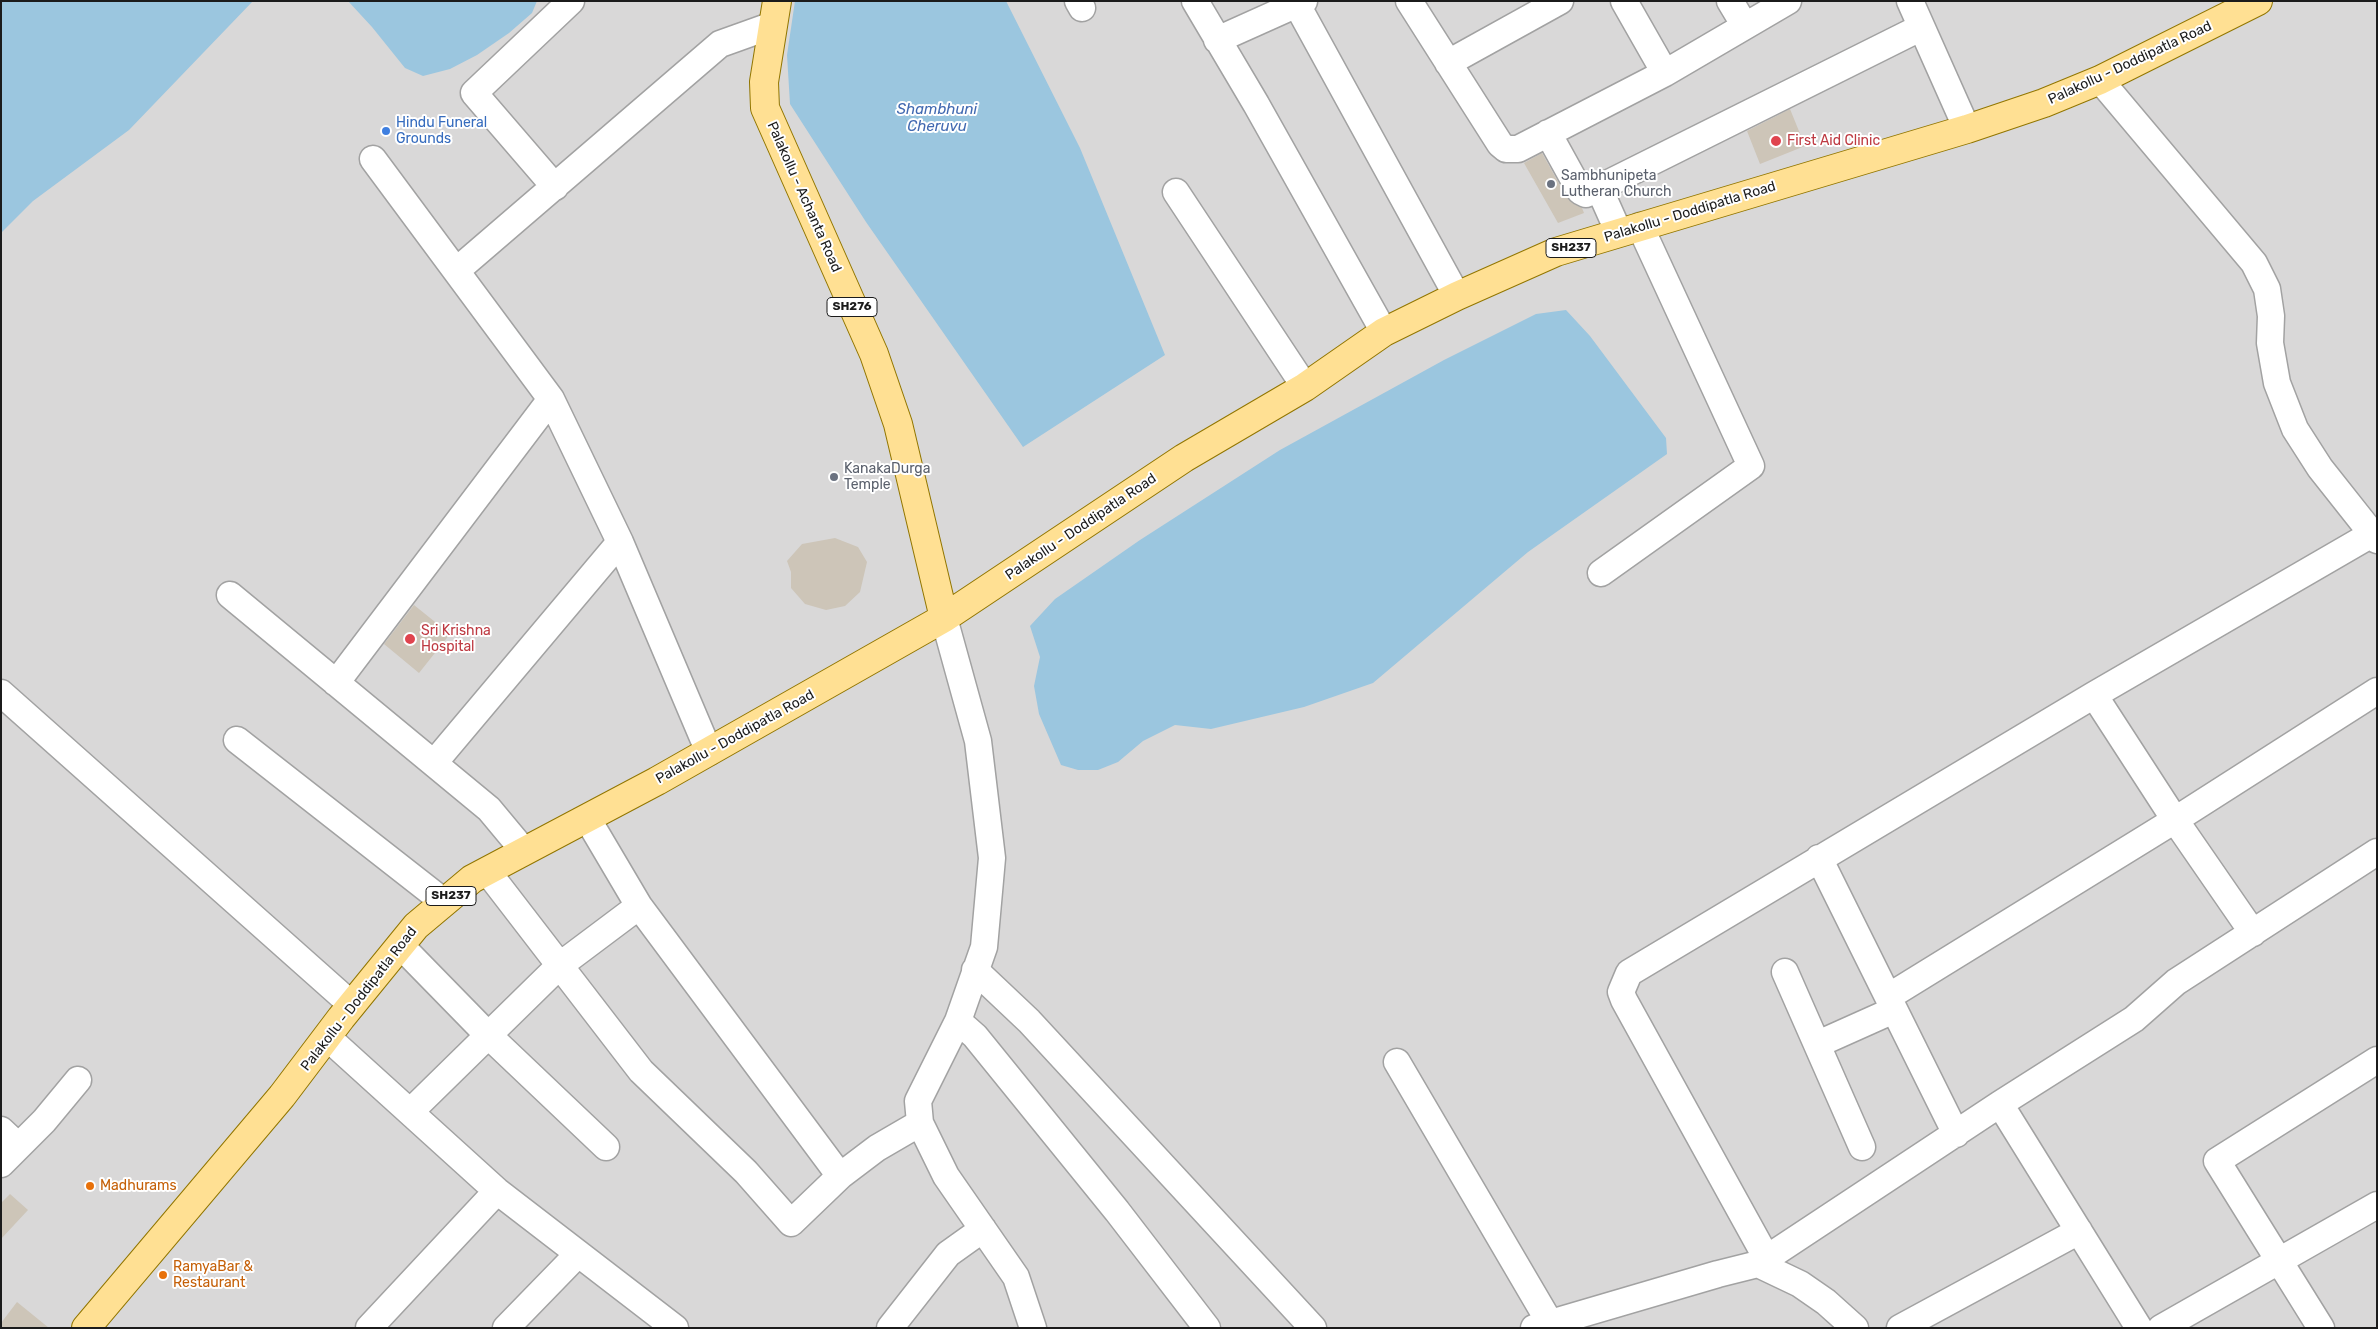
<!DOCTYPE html>
<style>
body{margin:0}
#map{position:relative;width:2378px;height:1329px;overflow:hidden;background:#eeebdf;font-family:Rubik,sans-serif}
canvas{display:block}
.frame{position:absolute;inset:0;border:2px solid #1b1b1b;pointer-events:none}
</style>
<div id="map">
<canvas width="2378" height="1329"></canvas>
<div class="frame"></div>
</div>
<script>
const context = document.querySelector('canvas').getContext('2d');
context.lineJoin = 'round';
function fillPath(path, color) { context.fillStyle = color; context.fill(path, 'evenodd'); }
const shape = rows => new Path2D(rows.map(r => 'M' + r).join(''));
function trace(path, color, width, dash) { context.strokeStyle = color; context.lineWidth = width; context.lineCap = dash ? 'butt' : 'round'; context.setLineDash(dash || []); context.stroke(path); }
function write(font, color, halo, rows, align = 'center') {
  context.font = font + ' Rubik,sans-serif'; context.lineWidth = 4; context.setLineDash([]); context.textBaseline = 'middle'; context.strokeStyle = halo; context.fillStyle = color; for (const [text, x, y, turn = 0] of rows) {
    context.save(); context.translate(x, y); context.rotate((+turn || 0) * Math.PI / 180); context.textAlign = isNaN(turn) ? turn : align; if (halo) context.strokeText(text, 0, 0); context.fillText(text, 0, 0); context.restore();
  }
}
const residential = shape([
 [1,1,2377,1,2377,1328,1,1328]
]);
const water = shape([
 [1,1,253,1,129,130,33,201,1,233],
 [348,1,537,1,532,13,509,33,477,55,450,69,423,76,405,68,372,27],
 [795,1,1006,1,1080,148,1165,355,1023,447,866,222,790,104,787,55],
 [1566,310,1590,336,1666,438,1667,454,1528,552,1373,683,1304,707,1211,729,1175,725,1143,741,1118,762,1098,770,1078,770,1061,765,1039,714,1034,686,1040,657,1030,626,1055,599,1140,540,1280,450,1444,360,1536,314]
]);
const building = shape([
 [1790,109,1805,146,1760,164,1747,131],
 [1542,153,1567,198,1582,208,1584,213,1558,223,1524,163],
 [835,538,858,547,867,562,860,592,845,606,826,610,805,604,791,588,791,572,787,561,802,544],
 [414,605,450,634,419,673,384,644],
 [10,1194,28,1210,1,1239,1,1203],
 [17,1302,49,1328,1,1328,1,1323]
]);
const minor = shape([
 [1078,1,1082,8],
 [1195,1,1256,104,1384,332],
 [1295,1,1457,296],
 [1409,1,1500,144,1506,149,1518,149,1665,73,1788,1],
 [1624,1,1665,73],
 [1730,1,1745,26],
 [1910,1,1967,129],
 [1217,40,1304,1],
 [1448,63,1560,1],
 [2100,80,2254,263,2267,289,2271,316,2270,343,2277,383,2295,429,2320,468,2377,540],
 [1548,133,1580,191,1586,194,1599,188],
 [373,159,551,399,620,542,709,752],
 [555,187,474,93,571,1],
 [1176,192,1305,387],
 [1619,233,1599,188,1920,28],
 [456,271,720,44,773,25],
 [1601,573,1751,466,1640,226],
 [230,595,489,809,524,851],
 [944,618,978,741,992,858,984,947,958,1021,918,1101,920,1123,946,1176,1016,1277,1033,1328],
 [336,683,551,399],
 [1,693,352,1005],
 [2094,695,2175,820,2253,933],
 [237,740,444,902],
 [434,763,620,542],
 [587,818,639,906,840,1176],
 [1819,858,1956,1134],
 [487,871,641,1071,746,1172,791,1223,840,1176,877,1148,920,1123],
 [400,945,488,1035,606,1147],
 [975,970,1029,1021,1313,1328],
 [1785,972,1862,1147],
 [1888,997,2175,820,2377,691],
 [958,1021,975,1036,1117,1211,1207,1328],
 [327,1037,497,1191,675,1328],
 [1818,1044,1894,1010],
 [1397,1062,1550,1323],
 [2000,1104,2139,1328],
 [410,1112,559,966,639,906],
 [1,1130,18,1146],
 [1,1164,44,1121,78,1080],
 [1767,1259,1624,1000,1621,992,1629,973,2094,695,2372,534],
 [1758,1264,2000,1104,2134,1019,2176,982,2377,852],
 [369,1328,497,1191],
 [506,1328,578,1254],
 [890,1328,948,1254,983,1229],
 [1534,1328,1718,1274,1758,1264,1800,1284,1826,1302,1855,1328],
 [1900,1328,2079,1231],
 [2161,1328,2377,1205],
 [2321,1328,2217,1161,2377,1060]
]);
const major = shape([
 [777,1,764,82,765,108,874,354,898,424,944,618],
 [86,1328,282,1096,341,1018,416,926,472,879,657,781,944,618,1184,458,1305,387,1384,332,1457,296,1556,252,1967,129,2044,103,2100,80,2258,1]
]);
const markers = [
 [386,131,5,"#3f7fe0"],
 [1776,141,6,"#e0444e"],
 [1551,184,5,"#6b7280"],
 [834,477,5,"#6b7280"],
 [410,639,6,"#e0444e"],
 [90,1186,5,"#e8710a"],
 [163,1275,5,"#e8710a"]
];
const shields = [
 [1571,248,50],
 [852,307,50],
 [451,896,50]
];
const shieldNames = [
 ["SH237",1571,248],
 ["SH276",852,307],
 ["SH237",451,896]
];
const streetNames = [
 ["Palakollu - Doddipatla Road",2130,63,-25],
 ["Palakollu - Achanta Road",804,197,66],
 ["Palakollu - Doddipatla Road",1690,212,-17],
 ["Palakollu - Doddipatla Road",1081,527,-34],
 ["Palakollu - Doddipatla Road",735,737,-29],
 ["Palakollu - Doddipatla Road",359,999,-52]
];
const shopNames = [
 ["Hindu Funeral",396,123],
 ["Grounds",396,139]
];
const healthNames = [
 ["First Aid Clinic",1787,141],
 ["Sri Krishna",421,631],
 ["Hospital",421,647]
];
const worshipNames = [
 ["Sambhunipeta",1561,176],
 ["Lutheran Church",1561,192],
 ["KanakaDurga",844,469],
 ["Temple",844,485]
];
const foodNames = [
 ["Madhurams",100,1186],
 ["RamyaBar &",173,1267],
 ["Restaurant",173,1283]
];
const waterNames = [
 ["Shambhuni",937,110],
 ["Cheruvu",937,127]
];
fillPath(residential, '#d9d8d8');
fillPath(water, '#9bc6df');
fillPath(building, '#cdc5b8');
trace(minor, '#a2a2a2', 29);
trace(major, '#927600', 30);
trace(minor, '#fff', 26);
trace(major, '#ffe093', 28);
for (const [x, y, r, color] of markers) { const dot = new Path2D(); dot.arc(x, y, r, 0, 2 * Math.PI); context.fillStyle = color; context.fill(dot); trace(dot, '#fff', 2); }
for (const [x, y, w] of shields) { const box = new Path2D(); box.roundRect(x - w / 2, y - 9.5, w, 19, 4); context.fillStyle = '#fff'; context.fill(box); trace(box, '#1b1b1b', 1); }
write('bold 12px', '#1b1b1b', null, shieldNames);
write('14px', '#1b1b1b', '#fff', streetNames);
write('14px', '#366cbe', '#fff', shopNames, 'left');
write('14px', '#be3a42', '#fff', healthNames, 'left');
write('14px', '#5b616d', '#fff', worshipNames, 'left');
write('14px', '#c56008', '#fff', foodNames, 'left');
write('italic 15px', '#4169b1', '#fff', waterNames);
</script>
